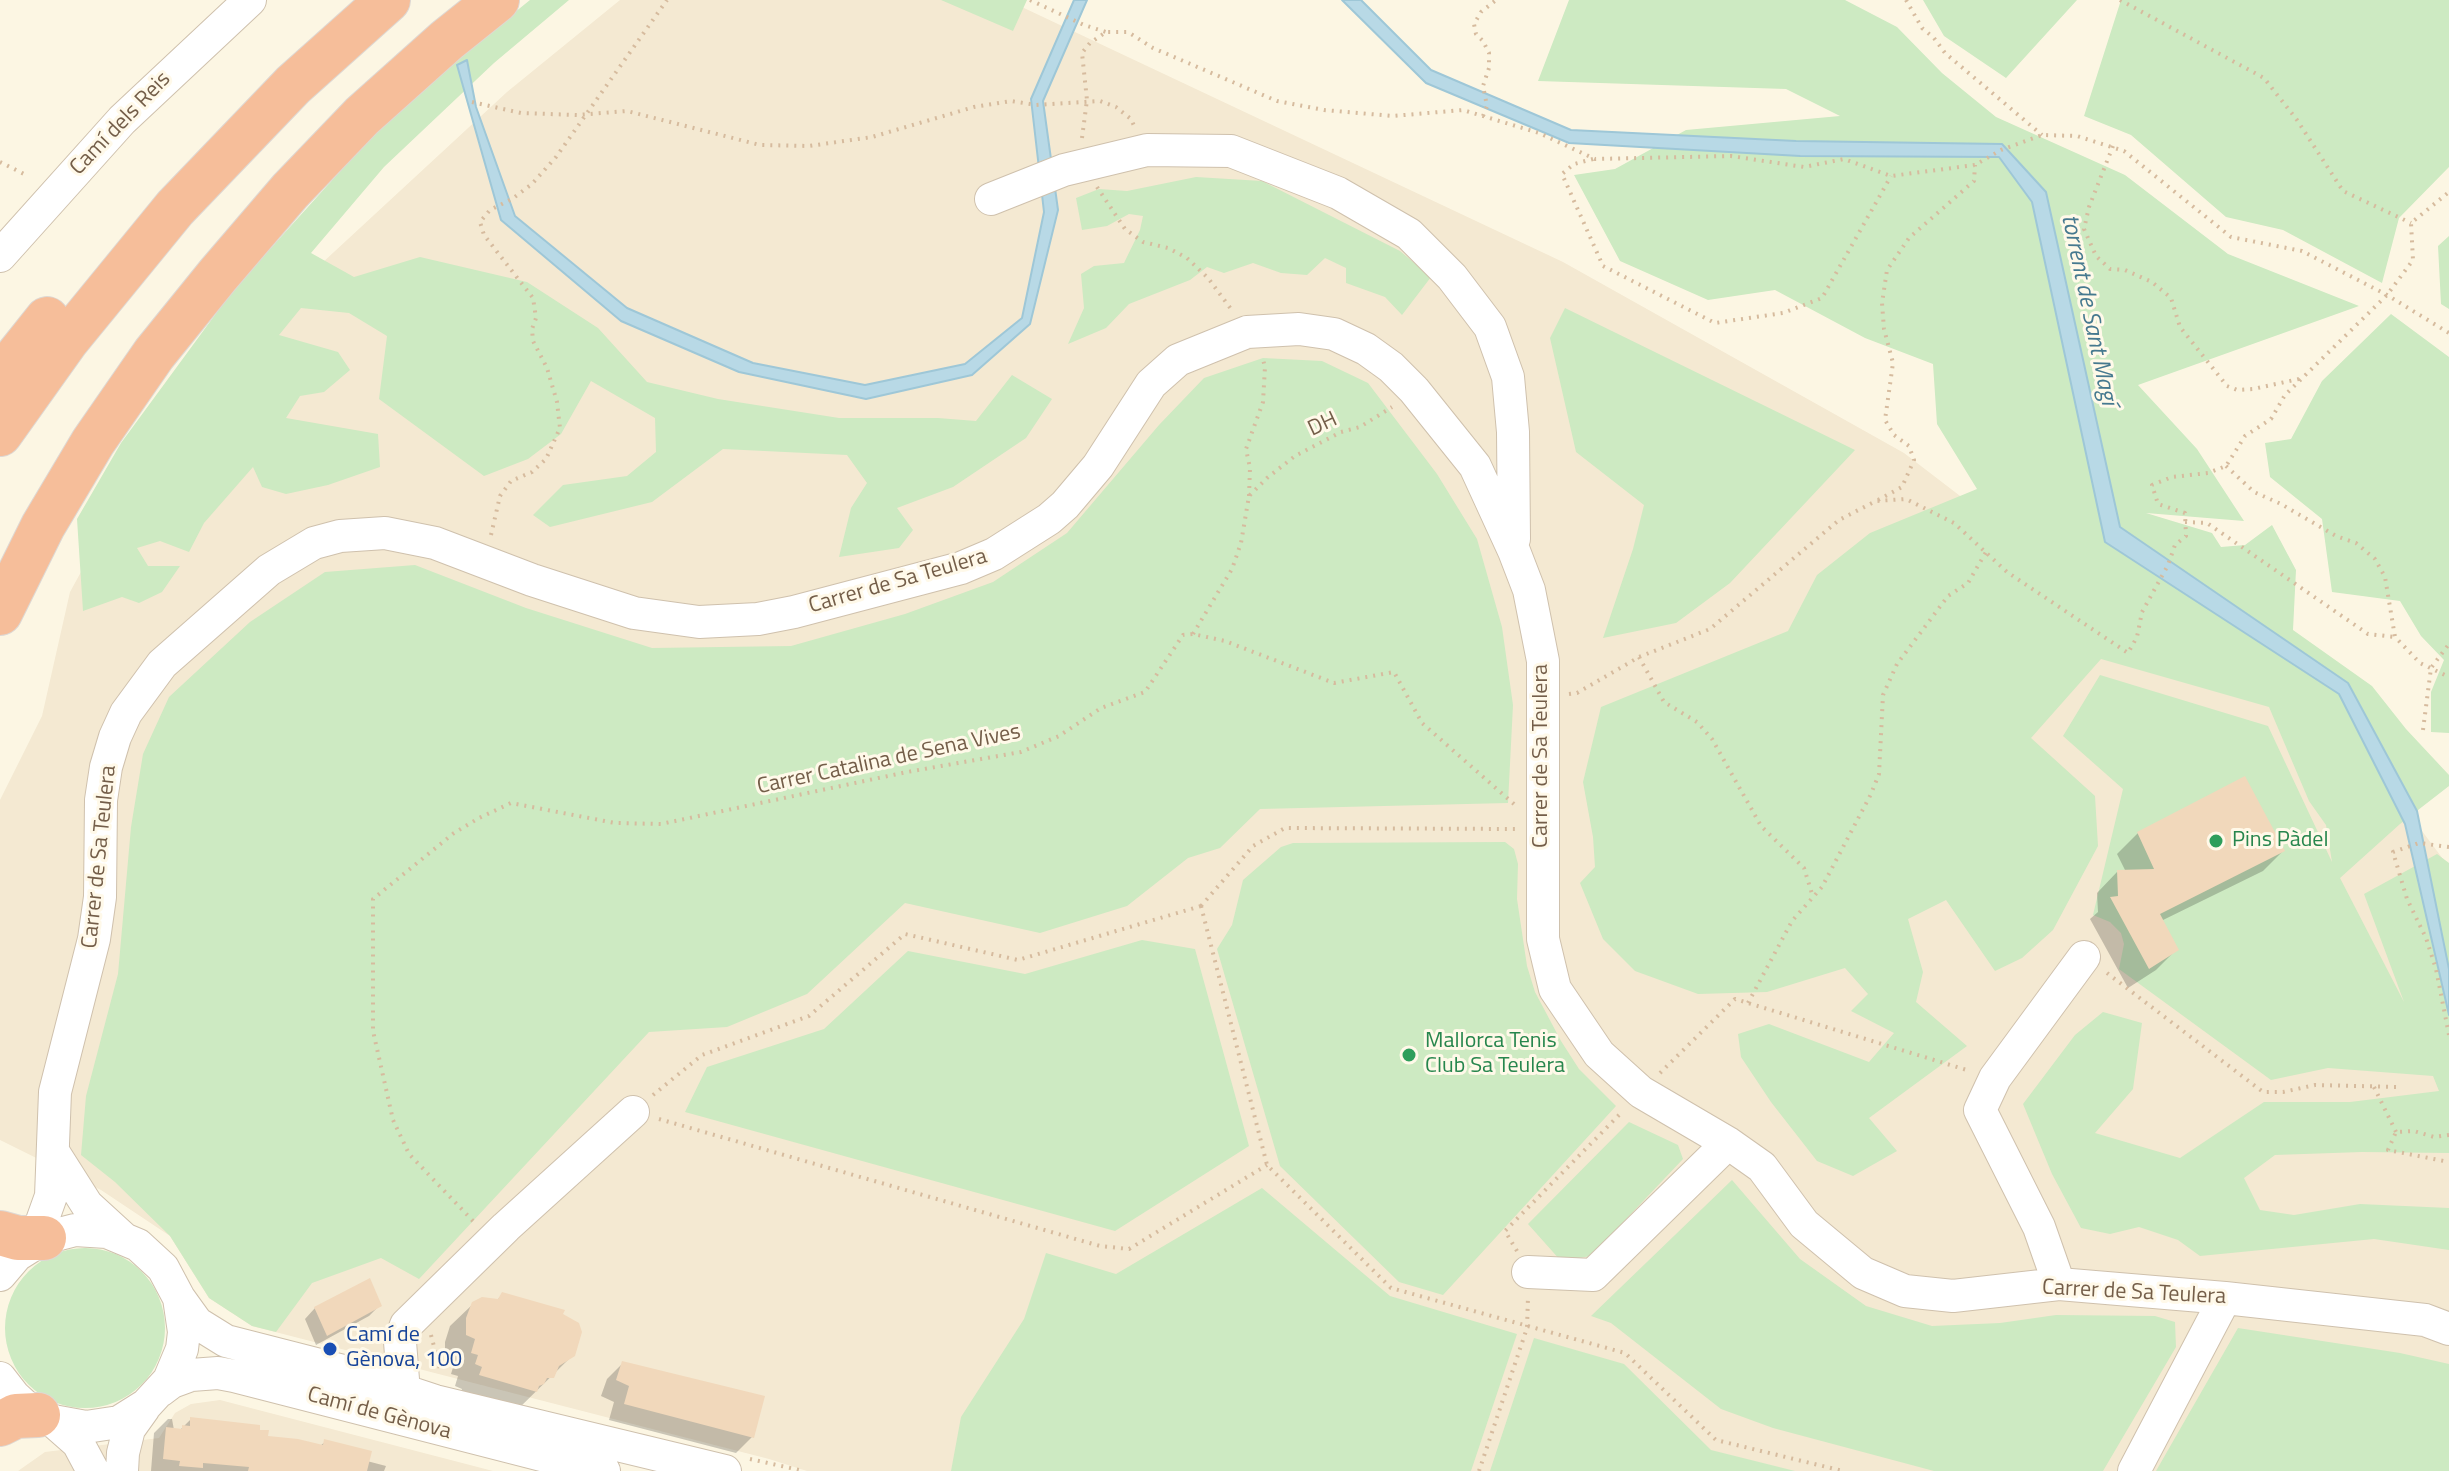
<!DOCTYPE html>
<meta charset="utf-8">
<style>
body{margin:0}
canvas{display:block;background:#fcf6e3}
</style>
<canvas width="2449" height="1471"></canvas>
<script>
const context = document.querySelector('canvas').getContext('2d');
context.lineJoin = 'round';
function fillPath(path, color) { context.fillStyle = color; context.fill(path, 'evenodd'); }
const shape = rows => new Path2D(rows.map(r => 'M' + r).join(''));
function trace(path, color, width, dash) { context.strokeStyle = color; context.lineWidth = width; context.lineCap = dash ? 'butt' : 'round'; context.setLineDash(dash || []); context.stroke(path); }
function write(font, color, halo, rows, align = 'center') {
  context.font = font + ' "Titillium Web",sans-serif'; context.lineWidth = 6; context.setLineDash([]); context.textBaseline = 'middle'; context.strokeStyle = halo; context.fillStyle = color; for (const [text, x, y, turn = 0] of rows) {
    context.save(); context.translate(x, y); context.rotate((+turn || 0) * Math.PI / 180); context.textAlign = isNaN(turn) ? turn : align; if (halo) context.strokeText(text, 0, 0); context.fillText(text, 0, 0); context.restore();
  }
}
const residential = shape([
 [620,0,1007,0,1563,262,1904,453,1998,525,2329,707,2449,867,2449,1471,807,1471,769,1459,252,1326,209,1298,170,1236,101,1190,0,1140,0,800,42,716,70,592,137,470,281,301,507,92],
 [220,1400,493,1471,18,1471,45,1452,159,1438,175,1413,191,1404]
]);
const green = shape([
 [530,0,569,0,494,63,384,167,311,253,354,277,420,257,527,282,598,328,647,382,718,399,839,418,938,418,976,421,1012,375,1052,399,1026,438,953,487,897,508,913,530,899,548,839,557,851,508,867,483,847,455,723,449,652,502,550,527,533,515,563,485,627,476,656,452,655,418,591,381,561,434,528,459,484,476,379,399,387,336,349,313,301,308,279,335,338,352,350,370,324,392,300,396,286,418,378,434,380,467,328,485,286,494,262,487,253,467,204,523,189,552,160,541,137,548,148,566,180,566,162,592,139,603,122,597,83,611,77,519,121,443,234,289,399,106],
 [941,0,1027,0,1013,31],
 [1569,0,1845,0,1897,27,1942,73,1996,117,2125,175,2228,254,2359,306,2138,385,2197,449,2244,521,2146,513,2212,533,2221,547,2245,545,2272,525,2296,570,2293,630,2372,686,2406,729,2449,775,2449,786,2400,824,2340,878,2404,1002,2364,894,2437,854,2449,863,2449,1153,2362,1152,2275,1155,2244,1178,2260,1210,2294,1215,2360,1204,2449,1208,2449,1250,2374,1239,2200,1256,2178,1240,2139,1227,2110,1234,2081,1228,2052,1174,2023,1104,2075,1035,2103,1012,2142,1023,2133,1089,2095,1133,2180,1158,2264,1102,2350,1102,2439,1091,2433,1076,2328,1068,2271,1080,2119,969,2124,944,2121,933,2110,922,2093,915,2123,789,2063,736,2100,675,2268,726,2332,862,2326,825,2309,801,2269,707,2101,659,2031,738,2095,796,2098,846,2053,930,2022,958,1995,971,1946,900,1908,919,1923,972,1916,1002,1967,1046,1869,1118,1897,1151,1853,1176,1817,1161,1771,1102,1741,1057,1738,1034,1769,1024,1869,1062,1894,1033,1851,1011,1868,994,1845,968,1767,992,1698,994,1635,971,1603,939,1580,883,1595,867,1593,837,1583,782,1601,707,1788,631,1817,575,1870,533,1977,489,1937,424,1933,364,1865,338,1775,290,1708,300,1620,261,1574,175,1615,169,1686,130,1840,116,1786,89,1538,81],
 [1923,0,2077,0,2006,78,1944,36],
 [2121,0,2449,0,2449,167,2399,218,2382,283,2283,230,2226,217,2131,135,2084,116],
 [1196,177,1262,181,1400,251,1431,277,1402,315,1385,297,1346,283,1346,268,1325,258,1307,275,1281,273,1253,263,1224,273,1207,267,1190,280,1129,304,1106,328,1068,344,1084,308,1081,274,1094,266,1124,263,1140,230,1143,216,1129,214,1107,226,1082,230,1076,198,1099,189,1127,191],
 [2449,236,2449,309,2441,304,2438,246],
 [1565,308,1855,450,1730,583,1676,623,1603,638,1633,549,1644,505,1576,452,1550,338],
 [2391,314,2449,357,2449,733,2431,732,2431,692,2444,660,2421,636,2400,601,2332,592,2322,519,2270,477,2265,443,2291,439,2322,381],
 [1263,358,1322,361,1368,383,1437,474,1477,539,1502,627,1513,705,1508,803,1260,809,1220,848,1188,858,1127,906,1040,933,905,903,807,994,727,1027,649,1032,419,1279,381,1258,312,1283,276,1332,252,1326,209,1298,170,1236,115,1182,81,1155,86,1096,118,974,131,827,143,754,169,697,250,622,325,572,415,565,526,608,652,648,791,646,905,614,993,582,1067,533,1159,425,1204,378],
 [1505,842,1514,849,1518,864,1517,899,1527,966,1535,992,1561,1041,1579,1069,1616,1106,1443,1295,1399,1282,1280,1166,1217,949,1232,925,1243,880,1281,847,1293,843],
 [1142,940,1195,949,1249,1146,1115,1231,685,1112,707,1067,824,1029,908,951,1025,974],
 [1629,1122,1678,1145,1683,1159,1591,1256,1561,1261,1528,1224],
 [1732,1180,1800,1259,1866,1306,1932,1326,2000,1323,2056,1315,2155,1316,2175,1322,2176,1347,2103,1471,1934,1471,1773,1428,1721,1409,1611,1323,1591,1316],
 [1262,1188,1390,1296,1517,1334,1471,1471,951,1471,961,1417,1024,1319,1046,1253,1116,1274],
 '5 1328a80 80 0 1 1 160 0a80 80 0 1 1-160 0Z',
 [2238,1328,2400,1353,2449,1364,2449,1471,2156,1471],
 [1534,1338,1624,1364,1711,1450,1795,1471,1490,1471]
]);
const water = shape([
 [1074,0,1087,0,1043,101,1058,210,1030,324,972,375,866,399,739,372,621,321,501,220,457,65,467,60,476,107,515,216,627,308,753,363,865,385,965,364,1022,318,1044,212,1031,99,1074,0],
 [1342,0,1361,0,1431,70,1571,130,1796,141,2002,144,2046,192,2120,527,2348,683,2417,811,2449,969,2449,1015,2405,824,2339,694,2105,542,2032,202,1999,157,1800,156,1569,143,1426,83,1342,0]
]);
const shadow = shape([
 [2138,833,2283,851,2263,871,2161,921,2176,950,2156,970,2128,988,2090,919,2098,912,2097,893,2117,872,2126,872,2117,854],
 [502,1295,561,1315,573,1355,514,1413,459,1397,462,1389,455,1386,458,1376,451,1374,455,1361,445,1357,445,1342,450,1326,473,1304,496,1301],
 [379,1306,369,1316,316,1345,305,1319,315,1308],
 [623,1363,752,1437,736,1453,609,1420,614,1402,601,1396,607,1379],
 [168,1419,172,1419,174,1430,180,1430,191,1419,258,1431,266,1438,320,1446,325,1442,367,1461,386,1466,384,1471,151,1471,154,1433]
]);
const building = shape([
 [2245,776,2285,851,2160,914,2179,950,2149,969,2110,897,2118,896,2117,870,2154,869,2137,832],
 [370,1278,382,1306,327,1336,314,1307],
 [502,1292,565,1310,563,1314,579,1323,582,1332,575,1356,559,1366,554,1378,547,1378,544,1384,539,1386,537,1392,479,1375,482,1367,475,1364,478,1355,471,1353,475,1339,466,1335,466,1318,472,1302,482,1297,498,1299],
 [622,1361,765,1396,754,1438,624,1404,629,1386,616,1380],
 [190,1417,260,1425,260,1430,269,1430,268,1436,298,1439,323,1445,324,1439,372,1451,367,1471,248,1471,249,1467,203,1463,203,1468,179,1466,180,1461,163,1459,166,1427,182,1429,182,1425,190,1426]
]);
const path = shape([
 [1030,0,1084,25,1106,32],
 [1906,0,1922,28,1934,38,1945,53,2042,135],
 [2120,0,2264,78,2297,120,2343,191,2411,223],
 [472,102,521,113,577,115,627,111,760,145,809,146,872,137,974,107,1011,101,1036,105,1100,101,1116,107,1131,119,1135,128],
 [1483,116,1487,106,1483,86,1489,68,1489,53,1483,41,1476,34,1474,24,1481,12,1496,0],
 [1082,138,1087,100,1082,53,1090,43,1106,32,1128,32,1153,48,1277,101,1324,110,1393,116,1463,110,1539,133,1595,159,1731,156,1804,167,1844,159,1891,176,1975,165,2001,150,2042,135,2077,136,2124,151,2231,237,2302,251,2387,295,2449,333],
 [2113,146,2089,207,2084,229,2096,256,2110,269,2125,270,2152,282,2171,298,2180,327,2227,386,2237,390,2253,389,2299,379],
 [1593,159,1574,164,1562,174,1603,266,1715,323,1783,313,1822,298,1891,176],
 [0,162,24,174],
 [1097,187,1125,229,1143,242,1168,248,1187,258,1208,278,1231,309],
 [2226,466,2254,492,2281,504,2336,536,2356,543,2375,559,2385,577,2395,637,2420,663,2449,677],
 [1249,496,1250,468,1246,449,1263,402,1265,367,1262,356],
 [1878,500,1902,487,1914,460,1909,446,1894,435,1885,420,1893,363,1884,329,1882,303,1887,270,1909,238,1974,181,1975,165],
 [2185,522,2207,523,2368,634,2395,637],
 [491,535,500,496,511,481,532,472,546,459,560,428,557,402,547,368,533,341,532,329,536,318,533,298,484,235,480,222,490,210,512,199,532,184,556,157,667,0],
 [1193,634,1232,569,1241,543,1249,496,1267,478,1295,456,1341,432,1360,427,1392,407],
 [1639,657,1664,702,1697,722,1712,739,1761,826,1804,868,1813,897],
 [1569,694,1577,693,1639,657,1710,629,1839,520,1876,501,1906,499,1954,523,2007,572,2128,653,2137,637,2142,612,2168,565,2175,545,2186,536,2185,513,2158,504,2152,485,2172,477,2208,473,2226,466,2245,436,2271,419,2285,395,2387,295,2413,260,2411,223,2449,192],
 [2423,730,2431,668,2449,644],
 [2449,847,2419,843,2393,852,2407,899,2426,938,2436,969,2449,1035],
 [1201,906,1253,846,1285,828,1518,829],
 [1201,906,1267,1165,1391,1288,1625,1353,1716,1440,1843,1471],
 [2107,973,2263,1092,2283,1092,2315,1085,2399,1087],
 [1748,1003,1792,921,1822,887,1871,794,1879,774,1883,695,1897,664,1948,596,1968,583,1986,552],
 [1660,1073,1735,999,1970,1071],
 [2374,1087,2396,1132],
 [653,1095,702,1055,809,1016,905,934,1018,960,1201,906],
 [659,1119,1100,1246,1129,1249,1267,1165],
 [2449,1135,2434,1137,2414,1131,2396,1132,2388,1150,2449,1162],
 [473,1221,409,1154,393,1120,373,1031,373,899,454,833,479,818,511,803,615,823,661,824,907,772,1021,752,1059,736,1101,708,1145,692,1183,635,1193,634,1225,641,1334,683,1394,672,1422,723,1515,805],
 [1517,1251,1505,1231,1623,1111],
 [431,1335,441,1373],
 [750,1459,804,1471],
 [1479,1471,1527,1328,1528,1297]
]);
const minor = shape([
 [991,199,1064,170,1147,150,1231,151,1338,193,1409,234,1452,277,1490,327,1508,377,1513,432,1514,539],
 [0,256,122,120,250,0],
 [54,1153,87,1205,122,1237],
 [21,1250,41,1224,51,1196,55,1092,94,939,100,897,101,800,106,767,115,737,126,713,162,664,269,570,314,543,340,536,385,533,435,543,532,580,634,613,699,622,758,619,794,612,961,568,994,554,1049,519,1065,505,1098,466,1151,384,1178,360,1247,332,1299,329,1334,334,1366,349,1391,367,1414,390,1475,466,1514,551,1529,590,1543,661,1543,939,1555,989,1599,1054,1641,1092,1728,1143,1762,1167,1804,1224,1863,1273,1905,1291,1953,1296,2059,1284,2225,1298,2425,1320,2449,1329],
 [1528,1272,1593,1275,1728,1143],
 [0,1275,17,1255,44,1238,75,1230,107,1232,138,1245,163,1268,179,1298,184,1332,182,1349,169,1380,146,1405,119,1422,86,1427,53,1421,26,1407,14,1396,0,1378],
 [2059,1284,2039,1227,1980,1110,1995,1078,2084,957],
 [179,1298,197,1323,226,1341,347,1372,435,1401,725,1471],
 [160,1391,172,1382,191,1375,218,1373,234,1376,604,1471],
 [404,1392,400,1342,406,1325,506,1227,633,1112],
 [53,1421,78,1443,93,1471],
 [122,1471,123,1453,129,1429,144,1408],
 [2134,1471,2225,1298]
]);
const highway = shape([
 [0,378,47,319],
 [0,434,67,340,175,208,293,85,388,0],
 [0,613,43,526,93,442,154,354,218,275,290,191,362,116,447,40,497,0],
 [0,1233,18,1238,44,1238],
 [0,1424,16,1416,38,1415]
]);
const markers = [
 [2216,841,8,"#2e9e5b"],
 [1409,1055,8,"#2e9e5b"],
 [330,1349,8,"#1a4fb4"]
];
const streetNames = [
 ["Camí dels Reis",121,124,-46],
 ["DH",1323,425,-25],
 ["Carrer de Sa Teulera",898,582,-16],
 ["Carrer de Sa Teulera",1542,756,-90],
 ["Carrer Catalina de Sena Vives",889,760,-12],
 ["Carrer de Sa Teulera",100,857,-84],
 ["Carrer de Sa Teulera",2134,1293,3],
 ["Camí de Gènova",379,1414,15]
];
const leisureNames = [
 ["Pins Pàdel",2232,841],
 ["Mallorca Tenis",1425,1042],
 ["Club Sa Teulera",1425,1067]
];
const transitNames = [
 ["Camí de",346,1336],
 ["Gènova, 100",346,1361]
];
const waterNames = [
 ["torrent de Sant Magí",2088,310,78]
];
fillPath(residential, '#f4e9d2');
fillPath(green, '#cdeac2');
fillPath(water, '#b8d9e6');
trace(water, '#9ec7d7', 2);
fillPath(shadow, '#0003');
fillPath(building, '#f1d8bb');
trace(minor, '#cfc1ad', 34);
trace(highway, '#ded8d3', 46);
trace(path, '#d6bb9e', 4, [2, 6]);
trace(minor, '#fff', 32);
trace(highway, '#f6be9a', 44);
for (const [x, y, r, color] of markers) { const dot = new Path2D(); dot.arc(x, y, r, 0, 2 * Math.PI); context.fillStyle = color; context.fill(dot); trace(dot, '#fff9e9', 3); }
write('22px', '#745e49', '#fff9e9', streetNames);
write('22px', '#27864d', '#fff9e9', leisureNames, 'left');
write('22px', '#164399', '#fff9e9', transitNames, 'left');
write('italic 24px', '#46798f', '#fff9e9', waterNames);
</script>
